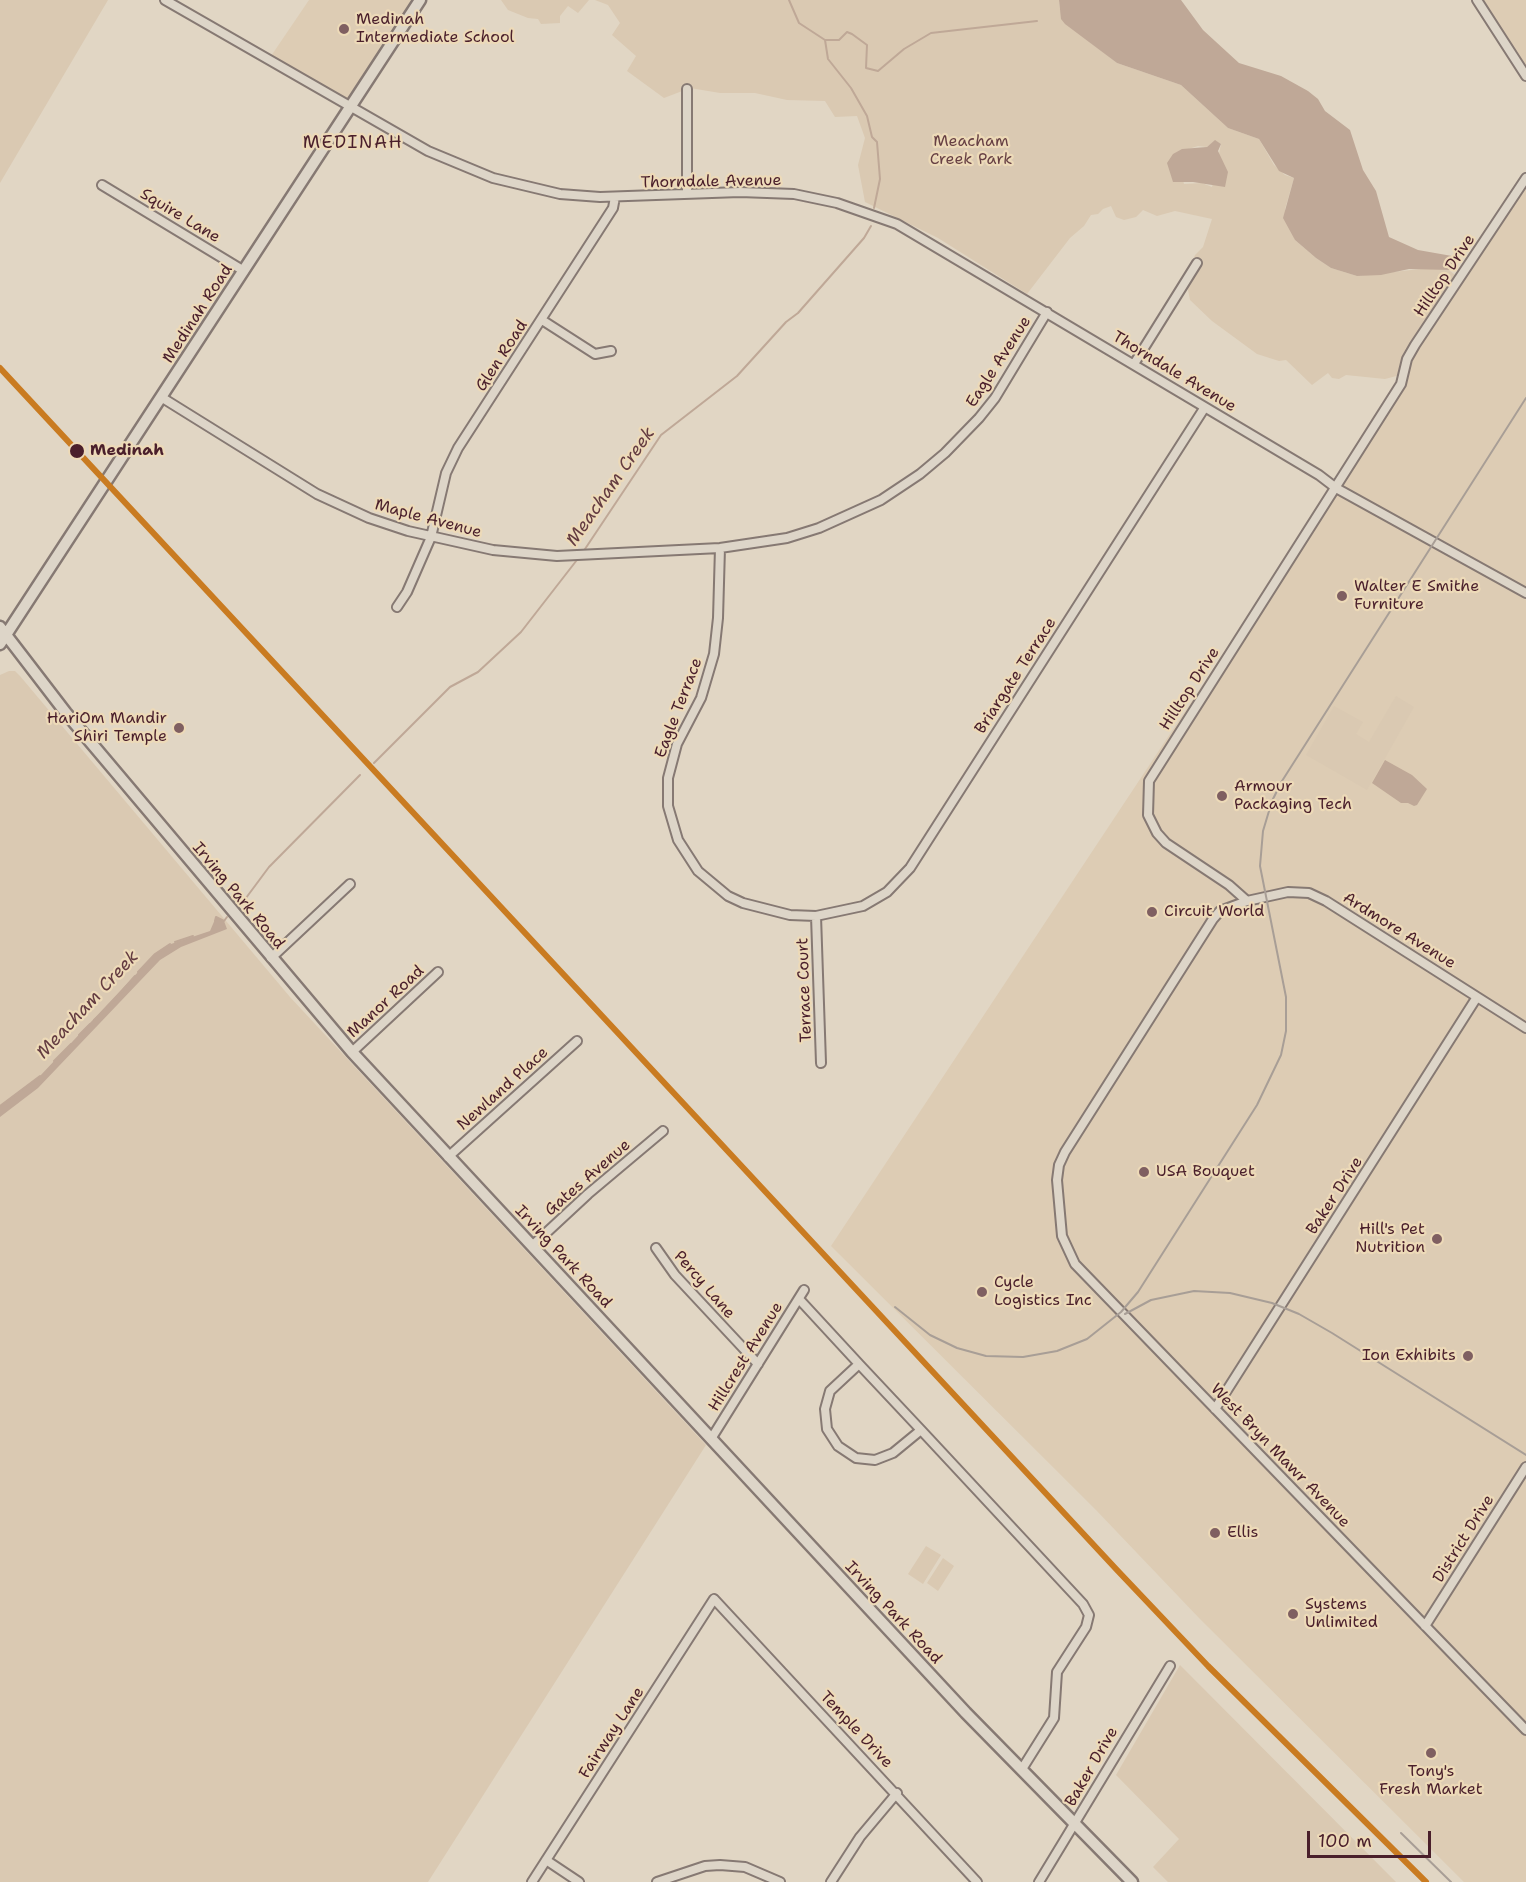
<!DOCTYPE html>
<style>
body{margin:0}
#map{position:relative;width:1526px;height:1882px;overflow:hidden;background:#e1d6c4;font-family:"Shantell Sans",sans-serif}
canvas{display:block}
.scale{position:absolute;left:1307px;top:1831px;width:124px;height:27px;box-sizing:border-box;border:3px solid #4a1f2b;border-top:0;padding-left:8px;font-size:18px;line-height:21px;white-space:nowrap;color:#4a1f2b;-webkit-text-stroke:4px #eddab8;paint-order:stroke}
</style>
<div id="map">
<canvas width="1526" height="1882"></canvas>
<div class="scale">100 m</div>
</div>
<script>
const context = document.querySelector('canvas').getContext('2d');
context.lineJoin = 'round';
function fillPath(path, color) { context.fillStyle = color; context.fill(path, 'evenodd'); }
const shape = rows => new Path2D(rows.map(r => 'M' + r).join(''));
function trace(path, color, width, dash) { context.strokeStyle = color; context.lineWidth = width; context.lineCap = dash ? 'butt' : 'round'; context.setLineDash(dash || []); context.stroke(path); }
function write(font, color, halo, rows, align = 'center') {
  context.font = font + ' "Shantell Sans",sans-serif'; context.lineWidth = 4.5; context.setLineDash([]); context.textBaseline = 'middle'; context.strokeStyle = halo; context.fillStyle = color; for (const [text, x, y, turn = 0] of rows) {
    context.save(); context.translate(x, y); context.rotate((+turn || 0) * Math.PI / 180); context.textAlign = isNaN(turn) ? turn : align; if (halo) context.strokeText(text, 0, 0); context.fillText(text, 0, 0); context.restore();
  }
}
const built = shape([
 [309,0,418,0,350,106,269,59],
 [1475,0,1526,0,1526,78],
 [1526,177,1526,1882,1464,1882,1199,1618,1096,1510,831,1246,1393,397,1407,359]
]);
const green = shape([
 [0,0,108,0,0,183],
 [501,0,589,0,578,13,568,6,560,16,560,23,541,24,538,19,528,18,508,10],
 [595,0,1059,0,1060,10,1084,37,1117,63,1181,85,1228,128,1259,139,1274,165,1285,175,1294,178,1285,209,1295,240,1316,258,1331,268,1357,276,1429,268,1449,270,1455,275,1412,342,1400,375,1385,379,1346,375,1339,379,1332,378,1328,373,1312,385,1286,360,1279,361,1257,354,1212,321,1190,300,1187,285,1195,272,1191,266,1195,255,1203,247,1212,219,1175,211,1157,216,1143,210,1136,217,1124,220,1116,217,1111,206,1103,209,1098,214,1091,215,1084,226,1070,238,1027,294,938,238,865,202,858,165,865,138,857,116,835,117,825,101,787,100,755,93,720,93,690,88,664,98,627,71,636,56,612,35,620,23,608,5],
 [1215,141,1221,144,1212,187,1202,183,1184,184,1176,153,1198,146,1207,147],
 [9,671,15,671,20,676,290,997,706,1445,428,1882,0,1882,0,675],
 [1396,696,1414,707,1367,790,1306,755,1334,706,1363,722,1356,734,1369,742],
 [926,1546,941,1555,923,1584,908,1574],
 [943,1558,954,1566,938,1591,927,1583],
 [1180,1665,1396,1882,1168,1882,1153,1867,1179,1839,1116,1775]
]);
const water = shape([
 [1059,0,1181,0,1203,30,1239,63,1281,76,1308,91,1318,99,1325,111,1350,130,1363,170,1376,191,1389,237,1418,250,1452,256,1457,263,1455,266,1449,270,1409,269,1381,275,1357,276,1331,268,1316,258,1295,240,1283,218,1294,178,1279,171,1259,139,1228,128,1181,85,1117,63,1065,24,1061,19],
 [1215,140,1221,144,1218,151,1228,172,1225,187,1193,182,1173,182,1167,163,1173,154,1182,149,1207,147],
 [1385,760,1412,775,1427,789,1417,805,1414,806,1408,803,1401,803,1372,783],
 [216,917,224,921,227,929,181,947,160,960,38,1088,0,1117,0,1106,40,1076,155,954,171,944,210,931]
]);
const stream = shape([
 [789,0,799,23,825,40,828,59,851,88,867,116,872,137,877,142,880,179,874,208],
 [825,40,839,40,847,32,852,34,867,45,866,68,878,71,904,49,931,33,1037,21],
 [583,552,661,435,737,376,786,322,798,313,864,238,871,226],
 [374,763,450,687,478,672,521,632,580,556],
 [243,902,269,867,360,775],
 [215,921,216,917,224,921,227,917],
 [175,942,193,936],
 [138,972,155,954,170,944],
 [107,1008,135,976],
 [94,1020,103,1012],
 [79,1035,90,1024],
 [54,1061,71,1044],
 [0,1106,40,1076]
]);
const street = shape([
 [165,0,428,151,493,178,560,194,600,197,740,192,794,194,837,203,897,224,1319,475,1336,488,1526,593],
 [1477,0,1526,76],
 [102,185,244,271],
 [687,194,687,89],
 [542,320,595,354,611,351],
 [1134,364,1197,263],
 [161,397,317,494,369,518,408,531,493,550,557,556,720,548,787,538,819,528,881,500,920,474,945,453,979,418,995,398,1047,312],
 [720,548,718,618,714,654,701,698,677,744,668,778,668,806,678,840,698,871,728,896,743,903,790,915,816,916,863,906,887,892,910,868,1205,407],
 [397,607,407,592,431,537,446,473,458,448,613,208,615,197],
 [1247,901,1229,885,1166,843,1157,833,1148,815,1149,781,1401,384,1407,359,1415,345,1526,178],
 [816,916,821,1063],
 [271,958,350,884],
 [1526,1028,1326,901,1309,893,1288,892,1247,901,1220,911,1213,919,1065,1152,1059,1165,1057,1180,1062,1236,1075,1264,1526,1730],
 [352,1052,438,972],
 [448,1157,577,1041],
 [532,1246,588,1194,663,1131],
 [656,1248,675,1275,758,1364],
 [799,1299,859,1364],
 [859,1364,921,1430,893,1453,875,1460,856,1458,838,1446,827,1429,825,1409,830,1391,859,1364],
 [1215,1409,1477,997],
 [921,1430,1083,1604,1089,1615,1086,1627,1057,1672,1054,1718,1022,1769],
 [711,1439,804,1290],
 [1425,1626,1526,1467],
 [546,1860,579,1882],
 [532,1882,714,1599,977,1882],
 [657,1882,705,1866,720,1865,745,1867,780,1882],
 [831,1882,860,1837,897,1793],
 [1039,1882,1170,1666]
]);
const secondary = shape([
 [0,627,66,713,352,1052,966,1713,1132,1882],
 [0,644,420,0]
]);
const rail = shape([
 [895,1307,930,1335,957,1348,986,1356,1023,1357,1057,1351,1087,1339,1121,1312,1138,1292,1257,1105,1281,1055,1286,1031,1286,997,1260,866,1263,831,1272,801,1282,781,1526,398],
 [1125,1314,1151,1300,1194,1291,1230,1293,1272,1303,1299,1314,1332,1333,1526,1455],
 [1401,1833,1451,1882]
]);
const rail1 = shape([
 [0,368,1117,1570,1208,1666,1426,1882]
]);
const markers = [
 [344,29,6,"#7f5f61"],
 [77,451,8,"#4a1f2b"],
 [1342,596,6,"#7f5f61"],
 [179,728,6,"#7f5f61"],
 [1222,796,6,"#7f5f61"],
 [1152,912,6,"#7f5f61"],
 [1144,1172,6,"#7f5f61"],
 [1437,1239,6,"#7f5f61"],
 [982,1292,6,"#7f5f61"],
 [1468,1356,6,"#7f5f61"],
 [1215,1533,6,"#7f5f61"],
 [1293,1614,6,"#7f5f61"],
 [1431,1753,6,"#7f5f61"]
];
const poiNames = [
 ["Medinah",356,20],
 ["Intermediate School",356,38],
 ["Walter E Smithe",1354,587],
 ["Furniture",1354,605],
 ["HariOm Mandir",167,719,"right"],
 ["Shiri Temple",167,737,"right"],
 ["Armour",1234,787],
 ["Packaging Tech",1234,805],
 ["Circuit World",1164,912],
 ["USA Bouquet",1156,1172],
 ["Hill's Pet",1425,1230,"right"],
 ["Nutrition",1425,1248,"right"],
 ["Cycle",994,1283],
 ["Logistics Inc",994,1301],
 ["Ion Exhibits",1456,1356,"right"],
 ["Ellis",1227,1533],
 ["Systems",1305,1605],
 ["Unlimited",1305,1623],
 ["Tony's",1431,1772,"center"],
 ["Fresh Market",1431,1790,"center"]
];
const parkNames = [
 ["Meacham",971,142],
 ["Creek Park",971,160]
];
const streetNames = [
 ["Thorndale Avenue",711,182,-1],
 ["Squire Lane",180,216,31],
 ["Hilltop Drive",1445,276,-56],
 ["Medinah Road",198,314,-57],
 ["Glen Road",502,356,-57],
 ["Eagle Avenue",999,362,-57],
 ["Thorndale Avenue",1174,372,31],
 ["Maple Avenue",428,519,15],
 ["Briargate Terrace",1016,676,-57],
 ["Hilltop Drive",1190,689,-57],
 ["Eagle Terrace",679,708,-69],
 ["Irving Park Road",238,896,50],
 ["Ardmore Avenue",1399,931,32],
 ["Terrace Court",805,990,-92],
 ["Manor Road",386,1002,-43],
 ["Newland Place",503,1089,-42],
 ["Gates Avenue",588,1178,-41],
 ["Baker Drive",1335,1196,-57],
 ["Irving Park Road",563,1257,47],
 ["Percy Lane",704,1285,49],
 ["Hillcrest Avenue",746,1357,-58],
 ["West Bryn Mawr Avenue",1280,1456,46],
 ["District Drive",1464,1539,-58],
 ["Irving Park Road",893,1613,47],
 ["Temple Drive",856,1730,47],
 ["Fairway Lane",612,1733,-57],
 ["Baker Drive",1092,1767,-60]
];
const stopNames = [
 ["Medinah",90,451]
];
const neighbourhoodNames = [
 ["MEDINAH",353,143]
];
const waterNames = [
 ["Meacham Creek",611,487,-55],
 ["Meacham Creek",88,1005,-47]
];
fillPath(built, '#ddccb4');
fillPath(green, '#dac9b2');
fillPath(water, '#bfa897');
trace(stream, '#bfa897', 2);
trace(street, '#867973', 12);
trace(secondary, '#867973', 15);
trace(street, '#ddd5c8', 8);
trace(secondary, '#ddd5c8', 10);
trace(rail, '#a89e96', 2);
trace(rail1, '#c97b21', 6);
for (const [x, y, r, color] of markers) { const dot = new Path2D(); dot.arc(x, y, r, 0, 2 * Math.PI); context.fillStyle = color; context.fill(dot); trace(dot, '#eddab8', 2); }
write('16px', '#4a1f2b', '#eddab8', poiNames, 'left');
write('16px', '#663f43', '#eddab8', parkNames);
write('16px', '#4a1f2b', '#eddab8', streetNames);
write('bold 16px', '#4a1f2b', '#eddab8', stopNames, 'left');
context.letterSpacing = '1.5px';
write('18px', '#4a1f2b', '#eddab8', neighbourhoodNames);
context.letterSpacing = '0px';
write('italic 18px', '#643c41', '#eddab8', waterNames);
</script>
